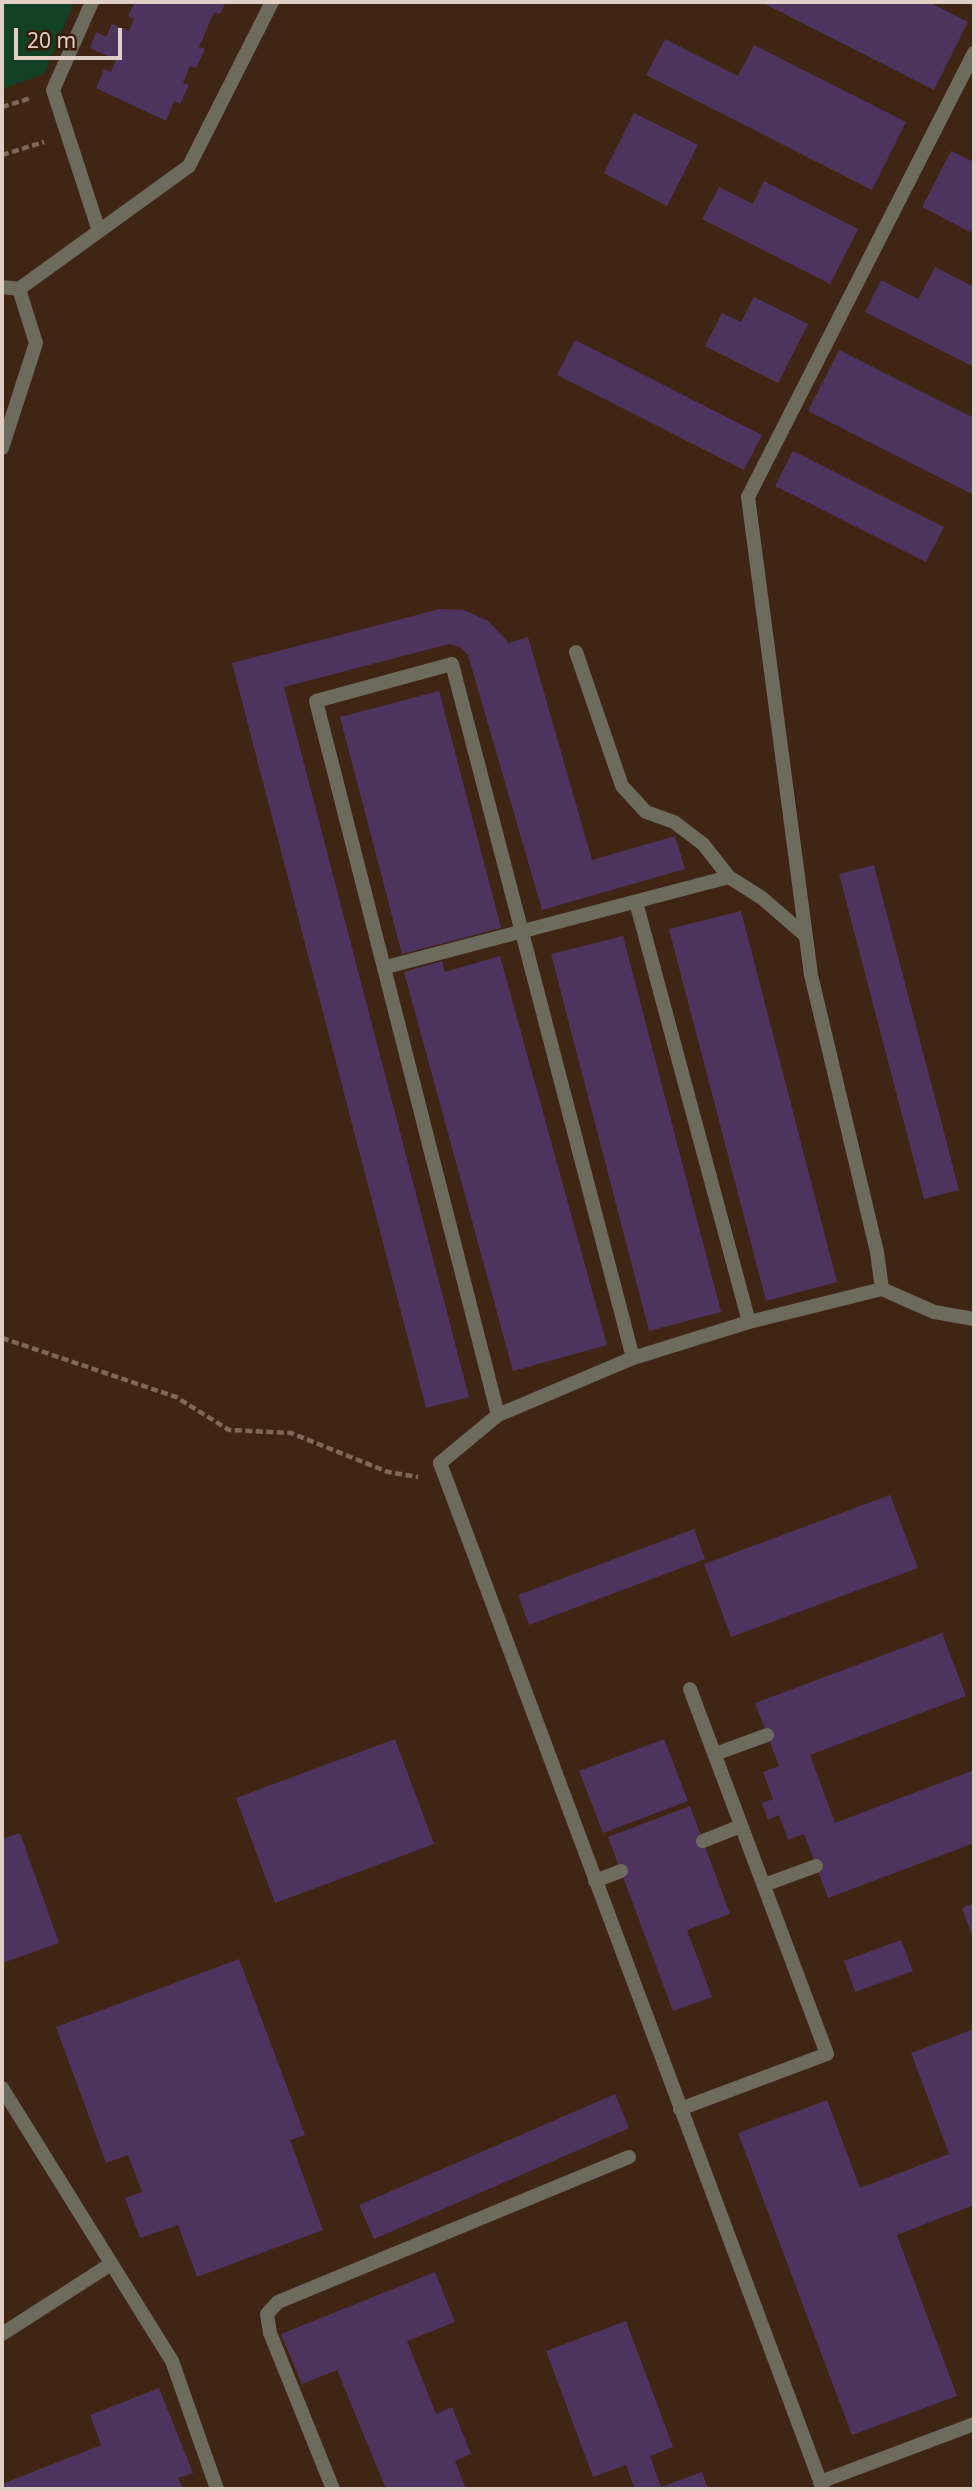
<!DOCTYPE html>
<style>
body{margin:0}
#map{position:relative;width:976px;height:2491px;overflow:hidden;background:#3f2514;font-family:"Noto Sans",sans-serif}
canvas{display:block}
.frame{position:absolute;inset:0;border:4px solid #e1cfc5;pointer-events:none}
.scale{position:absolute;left:14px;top:28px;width:108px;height:32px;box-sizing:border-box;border:4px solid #e1cfc5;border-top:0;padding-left:9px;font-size:21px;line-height:24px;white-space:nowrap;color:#e1cfc5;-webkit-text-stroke:5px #351b0a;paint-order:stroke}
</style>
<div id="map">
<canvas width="976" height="2491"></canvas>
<div class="frame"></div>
<div class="scale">20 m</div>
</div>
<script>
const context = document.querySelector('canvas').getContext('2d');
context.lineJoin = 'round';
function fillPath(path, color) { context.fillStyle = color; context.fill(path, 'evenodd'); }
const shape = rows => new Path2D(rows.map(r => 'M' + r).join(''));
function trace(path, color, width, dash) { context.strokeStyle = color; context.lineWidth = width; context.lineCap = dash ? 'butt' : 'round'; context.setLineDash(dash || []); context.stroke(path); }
const green = shape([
 [2,2,74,2,44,74,2,89]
]);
const building = shape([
 [135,2,226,2,220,14,214,12,199,47,205,49,196,68,190,66,183,83,189,85,180,104,174,101,166,121,96,88,104,69,111,72,116,60,90,48,96,32,106,37,112,24,129,31,134,19,128,16],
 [761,2,929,2,968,22,934,90],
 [665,39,738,76,754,45,906,122,872,190,646,75],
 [634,113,698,145,667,206,604,173],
 [951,151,974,162,974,234,922,207],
 [764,181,858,229,830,284,702,219,719,187,753,204],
 [935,267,974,287,974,367,865,312,881,280,918,299],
 [754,297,808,324,778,383,705,346,722,313,741,322],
 [575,340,762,435,744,470,557,375],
 [839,350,974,418,974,495,808,411],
 [793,451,944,527,926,562,775,486],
 [440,609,464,610,488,621,509,643,528,637,592,860,675,836,685,869,542,910,468,655,460,647,449,644,284,687,469,1397,426,1408,232,663],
 [439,691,501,928,402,954,340,717],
 [874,865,959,1190,924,1199,839,874],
 [741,911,837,1282,766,1301,669,929],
 [623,936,721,1312,649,1331,551,954],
 [500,956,607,1345,513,1371,404,972,442,961,445,972],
 [890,1495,918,1568,731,1637,704,1564],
 [694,1529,705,1559,529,1625,518,1595],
 [942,1633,966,1696,810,1755,835,1823,974,1770,974,1843,828,1898,804,1834,788,1840,779,1815,768,1820,762,1803,773,1799,763,1772,779,1766,755,1703],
 [395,1739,434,1844,275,1903,236,1798],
 [664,1739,688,1801,603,1833,579,1771],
 [690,1806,730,1914,687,1930,712,1997,673,2011,608,1837],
 [20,1833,59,1943,2,1963,2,1839],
 [974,1903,974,1941,962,1908],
 [901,1940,913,1971,855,1992,844,1961],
 [239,1959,305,2135,290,2140,323,2230,197,2277,178,2225,140,2238,125,2198,142,2192,128,2155,106,2163,56,2027],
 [974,2029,974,2205,897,2235,957,2396,852,2435,738,2133,827,2100,860,2188,949,2154,911,2053],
 [615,2094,629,2128,374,2239,359,2205],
 [435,2272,455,2322,407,2341,436,2414,452,2407,471,2454,455,2461,466,2489,386,2489,337,2370,302,2384,281,2334],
 [626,2321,673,2447,650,2456,661,2487,702,2472,708,2489,635,2489,626,2465,593,2477,546,2351],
 [159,2388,193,2473,178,2478,183,2489,2,2489,2,2484,101,2445,90,2415]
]);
const path = shape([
 [2,107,31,98],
 [2,155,44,142],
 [2,1338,176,1397,229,1430,291,1433,388,1472,418,1477]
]);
const service = shape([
 [92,2,53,90,99,231],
 [974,53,748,497,811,975,877,1252,882,1289,934,1312,974,1319],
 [2,287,19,289],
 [2,448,36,343,19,289,189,166,272,2],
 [576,652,622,786,646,812,674,822,703,844,729,877],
 [636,902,749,1322],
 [386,967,729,877,762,898,806,936],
 [498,1415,316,701,452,664,633,1358],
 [440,1463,498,1415,633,1358,749,1322,882,1289],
 [715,1754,767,1735],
 [703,1841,741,1826],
 [595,1881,621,1871],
 [764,1885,816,1866],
 [2,2088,172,2361,217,2489],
 [680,2109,827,2054,690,1689],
 [2,2334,111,2264],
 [820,2482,974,2424],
 [333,2489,270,2333,267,2314,278,2302,629,2157]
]);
const minor = shape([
 [440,1463,823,2489]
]);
fillPath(green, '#134125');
fillPath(building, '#4e335e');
trace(path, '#7f685a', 4.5, [7, 3.5]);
trace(service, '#6c6b5d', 14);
trace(minor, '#6c6b5d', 14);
</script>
